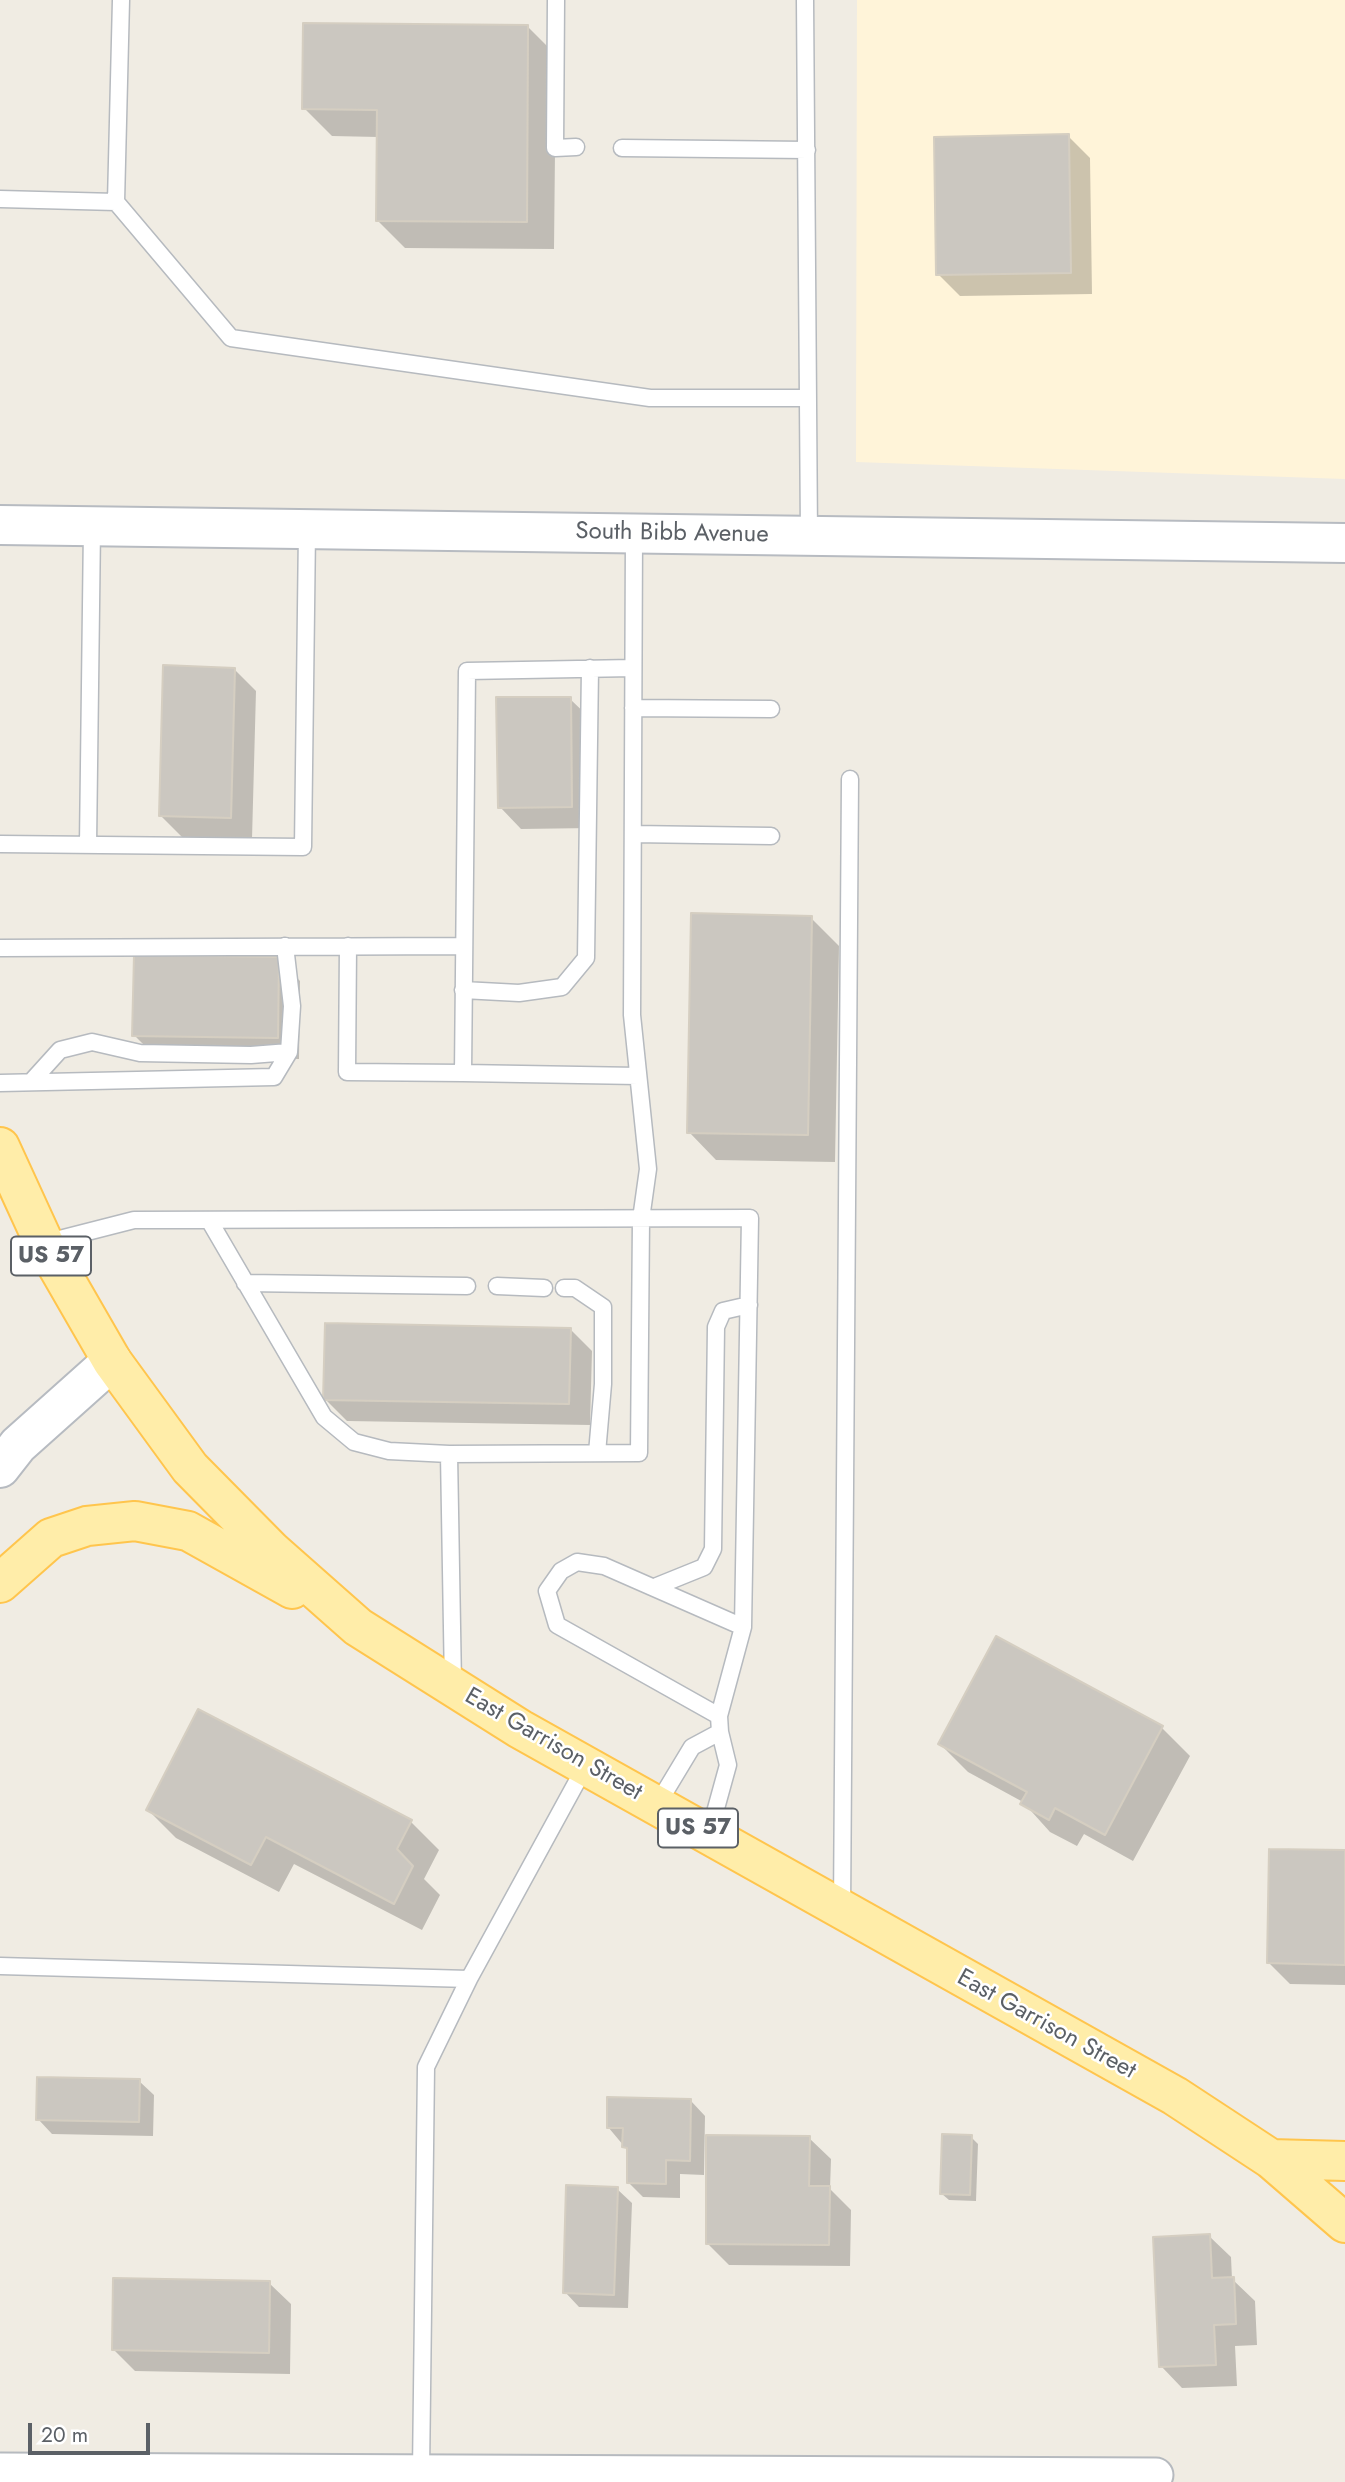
<!DOCTYPE html>
<style>
body{margin:0}
#map{position:relative;width:1345px;height:2482px;overflow:hidden;background:#f0ece3;font-family:Jost,sans-serif}
canvas{display:block}
.scale{position:absolute;left:28px;top:2423px;width:122px;height:32px;box-sizing:border-box;border:4px solid #5b6066;border-top:0;padding-left:9px;font-size:21px;line-height:24px;white-space:nowrap;color:#5b6066;-webkit-text-stroke:5px #fff;paint-order:stroke}
</style>
<div id="map">
<canvas width="1345" height="2482"></canvas>
<div class="scale">20 m</div>
</div>
<script>
const context = document.querySelector('canvas').getContext('2d');
context.lineJoin = 'round';
function fillPath(path, color) { context.fillStyle = color; context.fill(path, 'evenodd'); }
const shape = rows => new Path2D(rows.map(r => 'M' + r).join(''));
function trace(path, color, width, dash) { context.strokeStyle = color; context.lineWidth = width; context.lineCap = dash ? 'butt' : 'round'; context.setLineDash(dash || []); context.stroke(path); }
function write(font, color, halo, rows, align = 'center') {
  context.font = font + ' Jost,sans-serif'; context.lineWidth = 5; context.setLineDash([]); context.textBaseline = 'middle'; context.strokeStyle = halo; context.fillStyle = color; for (const [text, x, y, turn = 0] of rows) {
    context.save(); context.translate(x, y); context.rotate((+turn || 0) * Math.PI / 180); context.textAlign = isNaN(turn) ? turn : align; if (halo) context.strokeText(text, 0, 0); context.fillText(text, 0, 0); context.restore();
  }
}
const commercial = shape([
 [857,0,1345,0,1345,479,856,462]
]);
const shadow = shape([
 [528,27,556,55,554,249,405,248,377,220,378,137,332,136,304,108],
 [1068,136,1090,158,1092,294,960,296,938,274],
 [235,670,256,691,252,839,182,837,160,815],
 [570,699,592,720,592,828,521,829,500,807],
 [811,918,839,946,835,1162,716,1160,689,1132],
 [278,959,300,981,299,1059,156,1057,134,1035],
 [570,1329,592,1351,590,1425,347,1421,325,1399],
 [997,1638,1162,1728,1190,1756,1133,1861,1084,1834,1077,1846,1050,1832,1023,1802,968,1772,940,1744],
 [148,1810,411,1822,439,1850,424,1879,440,1895,422,1930,294,1864,279,1892,176,1838],
 [1345,1852,1345,1985,1290,1984,1269,1963],
 [139,2081,154,2095,153,2136,52,2134,38,2119],
 [691,2101,705,2116,704,2175,680,2174,680,2198,643,2197,628,2182,629,2152,608,2127],
 [971,2137,978,2144,976,2201,949,2200,942,2194],
 [809,2138,831,2159,830,2189,851,2210,850,2266,729,2265,708,2244],
 [617,2189,632,2203,628,2308,579,2307,565,2292],
 [1209,2236,1231,2257,1232,2279,1255,2301,1257,2345,1235,2346,1237,2386,1182,2388,1161,2366],
 [269,2283,291,2304,290,2374,135,2371,113,2349]
]);
const building = shape([
 [303,23,528,25,527,222,376,221,377,110,302,109,303,23],
 [1069,134,1071,273,936,275,934,137,1069,134],
 [163,665,235,668,231,818,159,816,163,665],
 [496,697,571,697,572,807,498,808,496,697],
 [691,913,812,916,808,1135,687,1133,691,913],
 [134,955,279,957,278,1038,132,1036,134,955],
 [325,1323,571,1328,569,1404,323,1400,325,1323],
 [996,1636,1163,1726,1105,1835,1055,1808,1049,1820,1020,1804,1027,1792,938,1744,996,1636],
 [198,1709,412,1820,397,1849,413,1866,394,1904,266,1837,251,1865,146,1810,198,1709],
 [1269,1849,1345,1850,1345,1965,1267,1963,1269,1849],
 [37,2077,140,2079,139,2122,36,2120,37,2077],
 [607,2097,691,2099,690,2161,666,2160,666,2184,627,2183,627,2148,622,2147,623,2128,607,2128,607,2097],
 [942,2134,972,2135,970,2195,940,2194,942,2134],
 [706,2135,810,2136,809,2186,830,2186,829,2245,706,2244,706,2135],
 [566,2185,618,2187,614,2295,563,2293,566,2185],
 [1210,2234,1212,2278,1234,2277,1236,2324,1214,2325,1216,2365,1159,2367,1153,2237,1210,2234],
 [113,2278,270,2281,269,2353,112,2350,113,2278]
]);
const lane = shape([
 [121,0,116,202,231,338,650,398,808,398],
 [556,0,555,148,576,147],
 [805,0,809,536],
 [622,148,807,150],
 [0,199,116,202],
 [633,668,467,671,463,1073,638,1076],
 [633,708,771,709],
 [633,834,771,836],
 [0,844,303,847,307,530],
 [88,845,92,527],
 [348,946,347,1072,463,1073],
 [0,948,464,946],
 [463,990,519,993,562,987,586,958,590,668],
 [31,1082,60,1050,92,1042,140,1053,251,1055,289,1052],
 [0,1083,274,1077,289,1052,292,1006,285,946],
 [209,1220,324,1417,354,1442,389,1451,449,1454],
 [44,1243,134,1220,750,1218,743,1627,719,1716,720,1732,728,1765,709,1834],
 [245,1283,467,1286],
 [497,1286,544,1288],
 [564,1288,575,1288,603,1307,603,1384,597,1453],
 [657,1586,704,1567,713,1549,716,1327,723,1311,749,1305],
 [453,1685,449,1454,639,1453,641,1219,648,1169,632,1015,634,534],
 [719,1716,557,1625,547,1591,561,1571,577,1562,604,1566,743,1627],
 [657,1805,692,1747,720,1732],
 [842,1909,850,779],
 [0,1966,469,1979],
 [421,2472,426,2067,469,1979,586,1765]
]);
const street = shape([
 [0,2470,1156,2475]
]);
const secondary = shape([
 [0,525,1345,543],
 [0,1468,18,1445,112,1361]
]);
const primary = shape([
 [0,1147,44,1243,112,1361,190,1468,272,1551,358,1627,520,1729,1175,2096,1271,2159,1345,2223],
 [0,1583,51,1538,87,1526,135,1521,188,1531,292,1589],
 [1271,2159,1345,2161]
]);
const shields = [
 [51,1256,80],
 [698,1828,80]
];
const shieldNames = [
 ["US 57",51,1256],
 ["US 57",698,1828]
];
const streetNames = [
 ["South Bibb Avenue",672,534,1],
 ["East Garrison Street",553,1745,30],
 ["East Garrison Street",1046,2025,29]
];
fillPath(commercial, '#fff4d9');
fillPath(shadow, '#0003');
fillPath(building, '#cbc7c0');
trace(building, '#d5cec1', 2);
trace(lane, '#b6babf', 19);
trace(street, '#b6babf', 37);
trace(secondary, '#b7bbc1', 42);
trace(primary, '#ffc54d', 42);
trace(lane, '#fff', 16);
trace(street, '#fff', 33);
trace(secondary, '#fff', 38);
trace(primary, '#ffeda9', 38);
for (const [x, y, w] of shields) { const box = new Path2D(); box.roundRect(x - w / 2, y - 19.5, w, 39, 5); context.fillStyle = '#fff'; context.fill(box); trace(box, '#5b6066', 2); }
write('bold 23px', '#5b6066', null, shieldNames);
write('24px', '#5b6066', '#fff', streetNames);
</script>
